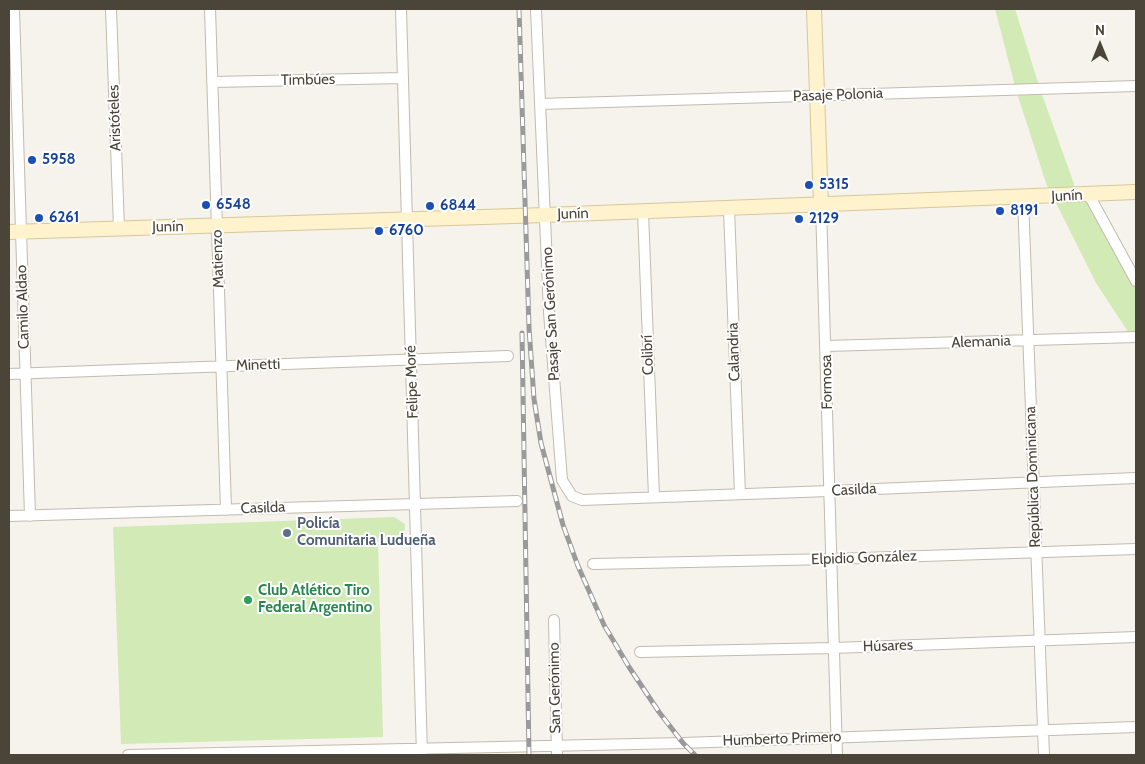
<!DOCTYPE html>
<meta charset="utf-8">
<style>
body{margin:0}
#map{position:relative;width:1145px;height:764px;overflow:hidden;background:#f6f3ec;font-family:Cabin,sans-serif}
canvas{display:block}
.frame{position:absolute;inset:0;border:10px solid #4b4439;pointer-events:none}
.north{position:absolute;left:1075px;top:20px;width:50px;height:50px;-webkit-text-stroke:4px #fff;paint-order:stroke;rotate:0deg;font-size:14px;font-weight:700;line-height:20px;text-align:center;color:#4b4439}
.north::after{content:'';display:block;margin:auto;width:18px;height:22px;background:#4b4439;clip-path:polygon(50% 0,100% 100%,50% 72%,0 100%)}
</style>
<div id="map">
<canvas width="1145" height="764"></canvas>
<div class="frame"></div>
<div class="north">N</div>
</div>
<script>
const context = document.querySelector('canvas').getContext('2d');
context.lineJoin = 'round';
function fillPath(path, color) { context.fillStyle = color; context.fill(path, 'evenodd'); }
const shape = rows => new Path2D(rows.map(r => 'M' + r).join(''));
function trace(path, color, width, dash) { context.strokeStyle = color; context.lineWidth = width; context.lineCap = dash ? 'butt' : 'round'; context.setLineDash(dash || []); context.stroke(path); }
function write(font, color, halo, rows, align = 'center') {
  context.font = font + ' Cabin,sans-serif'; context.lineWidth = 4; context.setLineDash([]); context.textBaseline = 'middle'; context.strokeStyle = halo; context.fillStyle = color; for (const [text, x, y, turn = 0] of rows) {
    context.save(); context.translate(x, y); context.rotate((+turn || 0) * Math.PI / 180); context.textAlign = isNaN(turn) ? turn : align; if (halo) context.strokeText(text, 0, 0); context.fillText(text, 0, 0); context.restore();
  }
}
const green = shape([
 [995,9,1015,9,1040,89,1078,195,1089,195,1136,281,1136,344,1096,283,1046,183,1016,90],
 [394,517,405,524,404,536,378,538,383,737,121,744,113,527]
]);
const street = shape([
 [14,9,30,516],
 [111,9,119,228],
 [210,9,226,510],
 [401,9,422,755],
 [536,9,549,312,562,480,572,496,582,500,829,491,1136,478],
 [212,82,403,78],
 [540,104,1136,86],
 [1089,195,1136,281],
 [1023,198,1044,755],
 [821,205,837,755],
 [729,209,740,494],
 [643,212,654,497],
 [826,346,1136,337],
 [9,374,508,356],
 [9,516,517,501],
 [593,564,832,559,1136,549],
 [554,620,557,755],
 [640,652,833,648,1136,637],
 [128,755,683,743,1136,727]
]);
const secondary = shape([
 [814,9,821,205],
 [9,232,546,215,1136,192]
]);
const rail = shape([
 [519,9,529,328,534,399,541,443,563,525,578,566,604,625,629,667,659,712,683,743,695,755],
 [522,333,529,755]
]);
const markers = [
 [32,160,5,"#1a4fb4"],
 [809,185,5,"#1a4fb4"],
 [206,205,5,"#1a4fb4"],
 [430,206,5,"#1a4fb4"],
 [1000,211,5,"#1a4fb4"],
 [39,218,5,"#1a4fb4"],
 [799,219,5,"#1a4fb4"],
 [379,231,5,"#1a4fb4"],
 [287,533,5,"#5c6f8a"],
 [248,600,5,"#2e9e5b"]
];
const streetNames = [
 ["Timbúes",308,80,-1],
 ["Pasaje Polonia",838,95,-2],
 ["Aristóteles",115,118,-92],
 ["Junín",1067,196,-3],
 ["Junín",573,214,-2],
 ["Junín",168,227,-1],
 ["Matienzo",218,259,-92],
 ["Camilo Aldao",23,307,-92],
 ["Pasaje San Gerónimo",551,314,-93],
 ["Alemania",981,342,-2],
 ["Calandria",734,352,-92],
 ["Colibrí",648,355,-92],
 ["Minetti",258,365,-2],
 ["Felipe Moré",412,382,-92],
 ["Formosa",827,382,-91],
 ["República Dominicana",1033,477,-92],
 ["Casilda",854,490,-3],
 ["Casilda",263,508,-2],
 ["Elpidio González",864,558,-2],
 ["Húsares",888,646,-2],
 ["San Gerónimo",555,688,-91],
 ["Humberto Primero",782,739,-2]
];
const transitNames = [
 ["5958",42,160],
 ["5315",819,185],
 ["6548",216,205],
 ["6844",440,206],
 ["8191",1010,211],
 ["6261",49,218],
 ["2129",809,219],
 ["6760",389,231]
];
const serviceNames = [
 ["Policía",297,524],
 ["Comunitaria Ludueña",297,541]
];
const leisureNames = [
 ["Club Atlético Tiro",258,591],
 ["Federal Argentino",258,608]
];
fillPath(green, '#d2eab5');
trace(street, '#c2bbae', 12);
trace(secondary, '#d6c79b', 16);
trace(street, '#fff', 10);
trace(secondary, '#fff3cd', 14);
trace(rail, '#9a9a9a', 5);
trace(rail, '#fff', 3, [9]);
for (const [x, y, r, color] of markers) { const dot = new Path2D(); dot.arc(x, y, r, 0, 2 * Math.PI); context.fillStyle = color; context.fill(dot); trace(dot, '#fff', 2); }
write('15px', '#4b4439', '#fff', streetNames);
write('bold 15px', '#164399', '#fff', transitNames, 'left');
write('bold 15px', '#4e5e75', '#fff', serviceNames, 'left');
write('bold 15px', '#27864d', '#fff', leisureNames, 'left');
</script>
